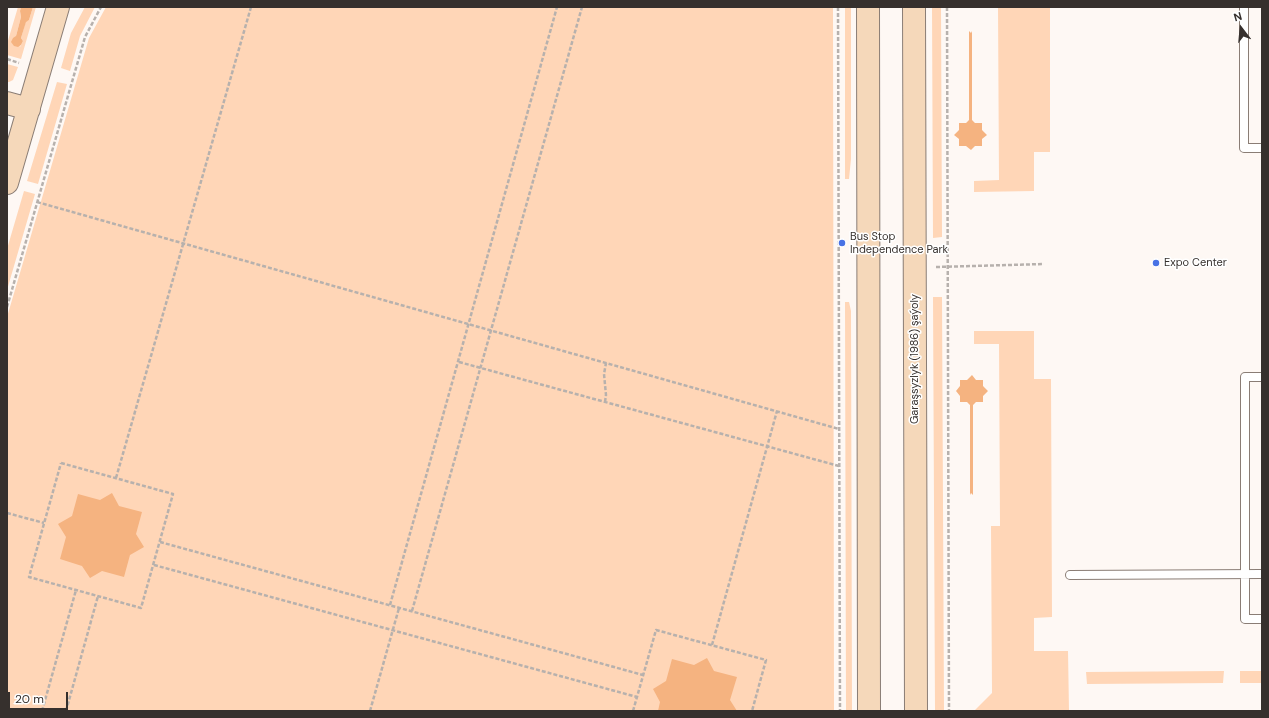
<!DOCTYPE html>
<meta charset="utf-8">
<style>
body{margin:0}
#map{position:relative;width:1269px;height:718px;overflow:hidden;background:#fef8f4;font-family:"DM Sans",sans-serif}
canvas{display:block}
.frame{position:absolute;inset:0;border:8px solid #36302d;pointer-events:none}
.north{position:absolute;left:1221px;top:8px;width:40px;height:40px;-webkit-text-stroke:3px #fff;paint-order:stroke;rotate:344deg;font-size:11px;font-weight:700;line-height:16px;text-align:center;color:#36302d}
.north::after{content:'';display:block;margin:auto;width:14px;height:18px;background:#36302d;clip-path:polygon(50% 0,100% 100%,50% 72%,0 100%)}
.scale{position:absolute;left:8px;top:692px;width:60px;height:18px;box-sizing:border-box;border:2px solid #36302d;border-top:0;padding-left:5px;font-size:12px;line-height:14px;white-space:nowrap;color:#36302d;-webkit-text-stroke:3px #fff;paint-order:stroke}
</style>
<div id="map">
<canvas width="1269" height="718"></canvas>
<div class="frame"></div>
<div class="north">N</div>
<div class="scale">20 m</div>
</div>
<script>
const context = document.querySelector('canvas').getContext('2d');
context.lineJoin = 'round';
function fillPath(path, color) { context.fillStyle = color; context.fill(path, 'evenodd'); }
const shape = rows => new Path2D(rows.map(r => 'M' + r).join(''));
function trace(path, color, width, dash) { context.strokeStyle = color; context.lineWidth = width; context.lineCap = dash ? 'butt' : 'round'; context.setLineDash(dash || []); context.stroke(path); }
function write(font, color, halo, rows, align = 'center') {
  context.font = font + ' "DM Sans",sans-serif'; context.lineWidth = 3; context.setLineDash([]); context.textBaseline = 'middle'; context.strokeStyle = halo; context.fillStyle = color; for (const [text, x, y, turn = 0] of rows) {
    context.save(); context.translate(x, y); context.rotate((+turn || 0) * Math.PI / 180); context.textAlign = isNaN(turn) ? turn : align; if (halo) context.strokeText(text, 0, 0); context.fillText(text, 0, 0); context.restore();
  }
}
const green = shape([
 [18,7,21,7,20,11,21,17,16,36,20,47,23,41,21,38,26,21,29,20,33,7,36,7,21,59,7,55,7,44],
 [85,7,95,7,80,36,70,71,61,68,71,33],
 [106,7,833,7,834,711,7,711,7,317,89,38],
 [845,7,851,7,851,159,849,179,845,179],
 [932,7,941,7,942,237,933,238],
 [998,7,1050,7,1050,152,1034,152,1034,191,974,192,974,181,999,180],
 [7,64,18,67,13,80,9,82,7,82],
 [57,82,67,84,38,184,27,181],
 [24,191,35,194,7,290,7,249],
 [933,297,942,297,944,711,935,711],
 [845,302,849,302,851,311,852,711,846,711],
 [974,331,1034,331,1034,379,1051,379,1052,617,1034,618,1034,651,1068,651,1069,711,974,711,992,693,991,526,1000,526,999,344,974,344],
 [1224,671,1223,683,1087,684,1086,672],
 [1240,671,1262,671,1262,683,1240,683]
]);
const water = shape([
 [21,7,33,7,29,20,26,22,21,38,23,41,21,45,18,47,14,46,11,42,13,38,16,36,21,17,20,11],
 [969,31,971,33,972,31,972,120,975,123,982,123,982,130,987,135,982,139,982,146,975,146,971,150,966,146,959,146,959,139,954,135,959,130,959,123,966,123,969,120],
 [972,375,976,380,983,380,983,386,988,391,983,396,983,402,976,402,973,405,973,495,971,493,970,495,970,405,967,402,960,402,960,396,956,391,960,386,960,380,967,380],
 [112,493,119,506,142,512,136,534,144,547,130,555,124,577,102,571,90,578,82,566,60,559,66,537,58,524,72,516,78,494,100,500],
 [707,658,714,671,737,677,730,700,737,711,658,711,660,702,653,689,666,681,672,659,694,665]
]);
const path = shape([
 [838,7,840,711],
 [947,7,949,711],
 [7,59,19,63],
 [37,202,839,429],
 [936,267,1044,264],
 [7,307,85,37,101,7],
 [459,362,839,466],
 [605,402,606,395,604,374,606,363],
 [61,463,173,494,141,608,29,577,61,463],
 [116,478,251,7],
 [7,513,44,523],
 [160,542,643,675],
 [154,565,637,697],
 [390,605,557,7],
 [412,611,582,7],
 [712,645,777,411],
 [42,711,76,590],
 [66,711,98,596],
 [370,711,399,608],
 [633,711,656,630,766,660,752,711]
]);
const service = shape([
 [1244,7,1244,148,1262,148],
 [1262,377,1245,377,1245,619,1262,619],
 [1070,575,1262,574]
]);
const secondary = shape([
 [868,7,869,711],
 [914,7,916,711],
 [7,103,29,109],
 [7,183,58,7]
]);
const markers = [
 [842,243,4,"#4872e5"],
 [1156,263,4,"#4872e5"]
];
const poiNames = [
 ["Bus Stop",850,237],
 ["Independence Park",850,250],
 ["Expo Center",1164,263]
];
const streetNames = [
 ["Garaşsyzlyk (1986) şaýoly",915,359,-90]
];
fillPath(green, '#ffd6b7');
fillPath(water, '#f5b380');
trace(service, '#8a7d75', 10);
trace(secondary, '#8a7d75', 24);
trace(path, '#b7b1ad', 2.5, [4, 2]);
trace(service, '#fff', 8);
trace(secondary, '#f5d8ba', 22);
for (const [x, y, r, color] of markers) { const dot = new Path2D(); dot.arc(x, y, r, 0, 2 * Math.PI); context.fillStyle = color; context.fill(dot); trace(dot, '#fff', 1.5); }
write('11px', '#36302d', '#fff', poiNames, 'left');
write('11px', '#36302d', '#fff', streetNames);
</script>
